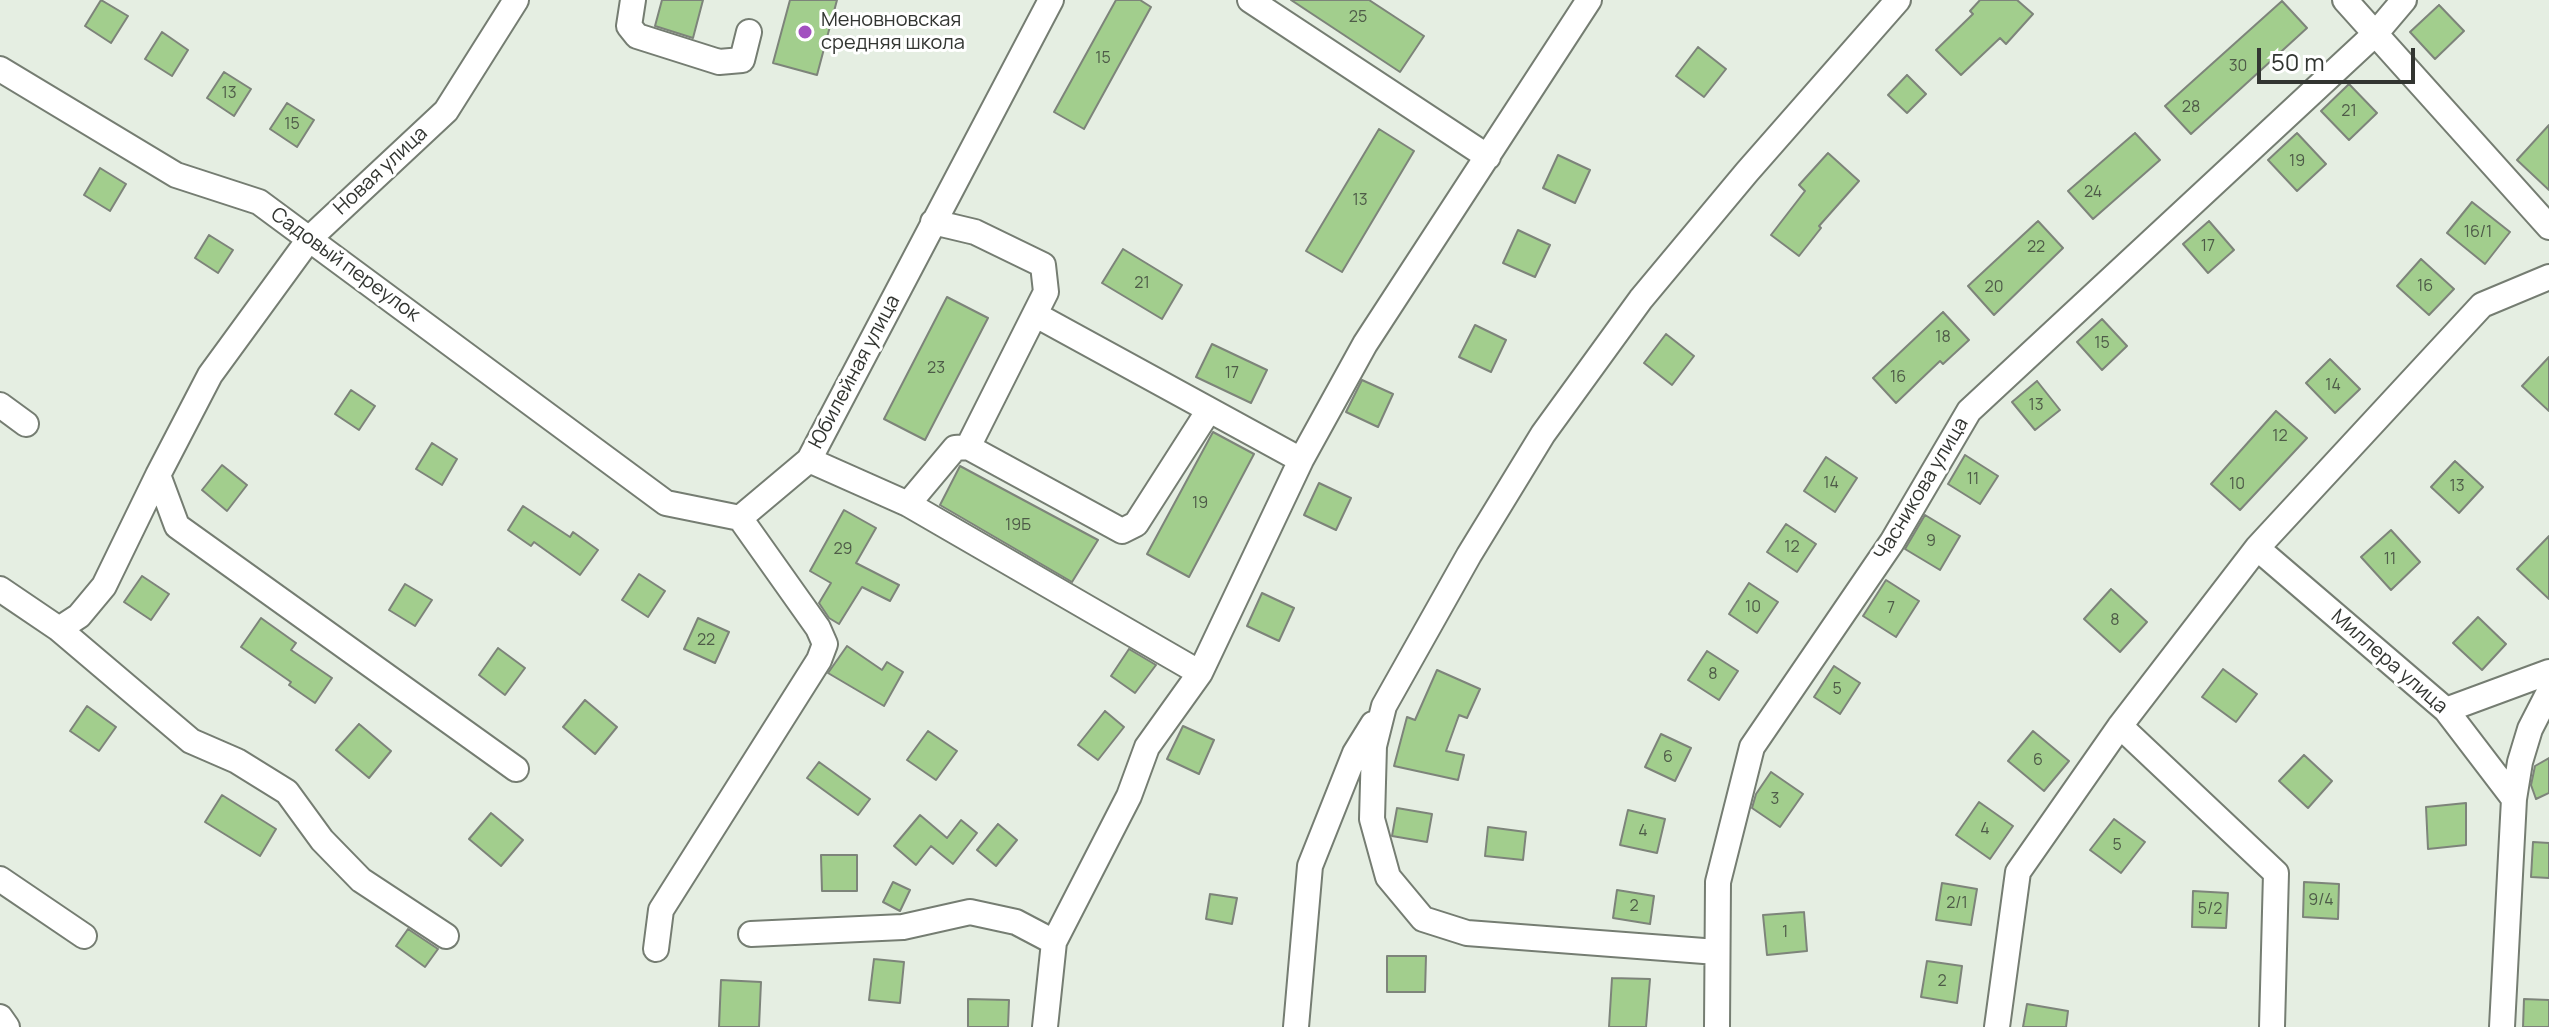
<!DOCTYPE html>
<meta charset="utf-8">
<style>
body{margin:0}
#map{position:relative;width:2549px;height:1027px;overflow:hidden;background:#e5eee2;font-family:Manrope,sans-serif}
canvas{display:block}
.scale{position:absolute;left:2257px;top:48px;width:158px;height:36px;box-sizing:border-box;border:4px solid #323531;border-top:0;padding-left:10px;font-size:24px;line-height:28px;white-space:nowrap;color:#323531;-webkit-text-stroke:6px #fff;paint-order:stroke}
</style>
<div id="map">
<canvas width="2549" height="1027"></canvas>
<div class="scale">50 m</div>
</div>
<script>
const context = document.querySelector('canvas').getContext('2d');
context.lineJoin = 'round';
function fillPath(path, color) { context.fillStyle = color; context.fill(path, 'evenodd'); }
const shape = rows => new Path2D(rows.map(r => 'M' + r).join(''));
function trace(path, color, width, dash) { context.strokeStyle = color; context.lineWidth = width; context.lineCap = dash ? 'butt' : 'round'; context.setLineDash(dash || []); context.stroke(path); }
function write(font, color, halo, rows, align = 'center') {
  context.font = font + ' Manrope,sans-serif'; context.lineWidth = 6; context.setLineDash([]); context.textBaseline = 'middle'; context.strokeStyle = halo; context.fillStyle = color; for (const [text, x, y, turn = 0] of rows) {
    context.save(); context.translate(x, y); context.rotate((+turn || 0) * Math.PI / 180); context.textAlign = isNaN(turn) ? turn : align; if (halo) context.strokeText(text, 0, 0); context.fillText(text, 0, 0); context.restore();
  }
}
const building = shape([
 [101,0,128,16,111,43,85,26,101,0],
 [662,0,703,0,693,38,655,26,662,0],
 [790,0,837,0,817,75,773,63,790,0],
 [1116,0,1140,0,1151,7,1084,129,1054,112,1116,0],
 [1291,0,1369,0,1424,36,1400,72,1291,0],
 [1980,0,2017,0,2033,14,2006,44,2000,38,1961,75,1936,50,1973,14,1970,11,1980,0],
 [2282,1,2307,28,2191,134,2165,106,2282,1],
 [2439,5,2464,31,2435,59,2410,32,2439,5],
 [162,32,188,50,172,76,145,59,162,32],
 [1698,47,1726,69,1704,97,1676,76,1698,47],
 [224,72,251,89,234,116,207,98,224,72],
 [1907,75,1926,94,1907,113,1888,95,1907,75],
 [2349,84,2377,113,2349,140,2321,111,2349,84],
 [287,103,314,120,297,147,270,129,287,103],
 [2549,125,2549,190,2517,160,2549,125],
 [1379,129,1414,151,1342,272,1306,251,1379,129],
 [2135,133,2160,160,2093,219,2068,191,2135,133],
 [2297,133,2326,164,2297,191,2268,160,2297,133],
 [1828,153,1859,181,1819,226,1821,228,1799,256,1771,235,1805,191,1799,185,1828,153],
 [1558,155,1590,170,1575,203,1543,188,1558,155],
 [100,168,126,184,110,211,84,195,100,168],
 [2472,202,2510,232,2485,264,2447,233,2472,202],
 [2038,221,2063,248,1994,315,1968,286,2038,221],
 [2209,221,2234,250,2208,273,2183,244,2209,221],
 [1518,230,1550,245,1535,277,1503,263,1518,230],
 [209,235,233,250,218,273,195,258,209,235],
 [1123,249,1182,285,1162,319,1102,283,1123,249],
 [2421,259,2454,289,2429,315,2397,286,2421,259],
 [947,297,988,318,925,440,884,419,947,297],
 [1943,312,1969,340,1943,364,1940,361,1896,403,1873,378,1943,312],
 [2102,319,2127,346,2102,370,2077,342,2102,319],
 [1475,325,1506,340,1491,372,1459,357,1475,325],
 [1666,334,1694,356,1672,385,1644,363,1666,334],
 [1212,344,1267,370,1251,403,1196,377,1212,344],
 [2549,357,2549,411,2522,386,2549,357],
 [2330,359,2360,389,2335,413,2306,383,2330,359],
 [1362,380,1393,394,1378,427,1346,412,1362,380],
 [2037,381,2060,410,2035,430,2012,402,2037,381],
 [351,390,375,406,359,430,335,414,351,390],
 [2276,411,2307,438,2240,510,2211,484,2276,411],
 [1213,432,1254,454,1189,577,1147,554,1213,432],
 [432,443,457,459,442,485,416,469,432,443],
 [1965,455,1998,476,1980,504,1948,484,1965,455],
 [1826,457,1857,478,1835,512,1804,491,1826,457],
 [2455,461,2483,487,2459,513,2431,487,2455,461],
 [222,465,247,485,227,511,202,490,222,465],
 [960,466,1098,540,1072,582,940,505,960,466],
 [1319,483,1351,498,1336,530,1304,515,1319,483],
 [523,506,570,537,573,532,598,550,580,575,534,542,531,546,508,530,523,506],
 [844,510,876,528,856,563,899,585,890,601,862,587,839,624,829,618,819,603,831,583,810,571,844,510],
 [1925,515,1960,536,1940,570,1905,549,1925,515],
 [1786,524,1816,544,1797,572,1767,552,1786,524],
 [2391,530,2420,562,2391,590,2361,557,2391,530],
 [2549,536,2549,599,2517,569,2549,536],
 [639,574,665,591,648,617,622,600,639,574],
 [142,576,169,594,151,620,124,602,142,576],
 [1886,580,1919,601,1896,637,1863,616,1886,580],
 [1749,583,1778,602,1757,633,1729,614,1749,583],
 [405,584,432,600,415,626,389,610,405,584],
 [2111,589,2147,622,2120,652,2084,619,2111,589],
 [1262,593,1294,608,1279,641,1247,626,1262,593],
 [2478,617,2506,644,2482,670,2453,643,2478,617],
 [261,618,296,643,291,650,332,678,315,703,289,685,291,682,241,647,261,618],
 [698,618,729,632,715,663,684,649,698,618],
 [847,646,882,670,887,662,903,672,884,706,828,673,847,646],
 [498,648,525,668,505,695,479,675,498,648],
 [1129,649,1156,665,1135,693,1111,676,1129,649],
 [1707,651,1738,671,1719,700,1688,680,1707,651],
 [1834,666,1860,683,1840,714,1814,697,1834,666],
 [2223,669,2257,694,2236,722,2202,697,2223,669],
 [1437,670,1480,689,1467,718,1459,715,1446,751,1464,755,1458,780,1394,766,1407,717,1415,720,1437,670],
 [585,700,617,727,595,754,563,727,585,700],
 [87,706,116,727,99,751,70,731,87,706],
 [1105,711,1124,727,1098,760,1078,745,1105,711],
 [359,724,391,751,369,778,336,750,359,724],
 [1183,726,1214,740,1199,774,1167,759,1183,726],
 [928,731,957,751,936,780,907,760,928,731],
 [2033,731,2069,761,2044,791,2008,761,2033,731],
 [1661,734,1691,748,1675,781,1645,767,1661,734],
 [2304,755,2332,781,2308,808,2279,781,2304,755],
 [2549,758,2549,793,2536,799,2531,785,2535,766,2549,758],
 [819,762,870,799,858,815,807,778,819,762],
 [1771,772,1803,794,1780,827,1752,808,1756,794,1771,772],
 [222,795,276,829,260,856,205,822,222,795],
 [1979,802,2013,826,1990,859,1956,835,1979,802],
 [2466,803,2466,845,2428,849,2426,807,2466,803],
 [1397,808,1432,814,1427,842,1392,836,1397,808],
 [1628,810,1665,819,1657,853,1620,845,1628,810],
 [491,813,523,840,501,866,469,839,491,813],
 [920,815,947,838,961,820,977,833,953,864,931,846,916,865,894,846,920,815],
 [2114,819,2145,842,2121,873,2090,850,2114,819],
 [998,824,1017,840,996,866,977,850,998,824],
 [1488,827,1526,832,1523,860,1485,856,1488,827],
 [2533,842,2549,843,2549,878,2531,877,2533,842],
 [821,855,857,855,857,891,822,891,821,855],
 [893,882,910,890,900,911,883,902,893,882],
 [2304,882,2339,884,2338,919,2303,917,2304,882],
 [1942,883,1977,889,1971,925,1936,920,1942,883],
 [1617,890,1654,896,1650,924,1613,918,1617,890],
 [2193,891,2228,893,2226,928,2192,927,2193,891],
 [1210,894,1237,898,1232,924,1206,919,1210,894],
 [1804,912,1807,951,1767,955,1763,915,1804,912],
 [408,929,438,949,425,967,396,946,408,929],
 [1387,956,1426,956,1425,992,1387,992,1387,956],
 [874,959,904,962,900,1003,869,1000,874,959],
 [1927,961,1962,966,1957,1003,1921,997,1927,961],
 [1612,978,1650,979,1646,1027,1609,1027,1612,978],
 [721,980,761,982,759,1027,719,1027,721,980],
 [968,999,1009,1000,1008,1027,968,1027,968,999],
 [2524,999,2549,1000,2549,1027,2523,1027,2524,999],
 [2027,1004,2068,1011,2066,1027,2023,1027,2027,1004]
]);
const minor = shape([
 [516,0,446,111,310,238,210,375,158,475,177,526,516,769],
 [633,0,629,26,637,36,719,62,742,60,749,32],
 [1250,0,1488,157],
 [2345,0,2549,227],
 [0,69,176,175,259,202,666,503,740,518,809,460,1051,0],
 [933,222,975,232,1043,265,1046,292,968,447],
 [1036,315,1301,460,1365,344,1589,0],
 [0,405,26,424],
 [809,460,908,504,1200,673,1301,460],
 [908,504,955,448,968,447,1122,531,1136,524,1209,410],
 [2257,548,2446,710,2514,799,2502,1027],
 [0,589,59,629,191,741,237,761,287,792,322,840,361,880,446,936],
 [59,629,79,616,104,586,158,475],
 [2446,710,2549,672],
 [2120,726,2276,873,2272,1027],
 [2514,799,2520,762,2530,729,2549,692],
 [0,879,84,936],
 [751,934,903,927,970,912,1016,922,1054,942],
 [656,949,661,910,819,660,825,644,818,628,740,518],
 [1717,952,1467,933,1423,919,1388,877,1372,819,1374,746,1384,706,1469,555,1543,434,1641,299,1747,172,1898,0],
 [0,1017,7,1027],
 [1045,1027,1054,942,1129,796,1147,747,1200,673],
 [1296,1027,1310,866,1355,753,1373,724],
 [1717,1027,1718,882,1752,747,1892,542,1969,411,2376,33,2404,0],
 [1997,1027,2018,872,2120,726,2257,548,2482,305,2549,277]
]);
const markers = [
 [805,32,8,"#a250c0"]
];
const numberNames = [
 ["25",1358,18],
 ["15",1103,59],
 ["30",2238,67],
 ["13",229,94],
 ["28",2191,108],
 ["21",2349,112],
 ["15",292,125],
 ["19",2297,162],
 ["24",2093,193],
 ["13",1360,201],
 ["16/1",2478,233],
 ["17",2208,247],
 ["22",2036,248],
 ["21",1142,284],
 ["16",2425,287],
 ["20",1994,288],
 ["18",1943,338],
 ["15",2102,344],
 ["23",936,369],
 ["17",1232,374],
 ["16",1898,378],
 ["14",2333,386],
 ["13",2036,406],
 ["12",2280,437],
 ["11",1973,480],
 ["14",1831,484],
 ["10",2237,485],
 ["13",2457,487],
 ["19",1200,504],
 ["19Б",1018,526],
 ["9",1931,542],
 ["12",1792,548],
 ["29",843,550],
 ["11",2390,560],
 ["10",1753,608],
 ["7",1891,609],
 ["8",2115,621],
 ["22",706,641],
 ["8",1713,675],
 ["5",1837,690],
 ["6",1668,758],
 ["6",2038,761],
 ["3",1775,800],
 ["4",1985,830],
 ["4",1643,832],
 ["5",2117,846],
 ["9/4",2321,901],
 ["2/1",1957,904],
 ["2",1634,907],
 ["5/2",2210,910],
 ["1",1785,933],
 ["2",1942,982]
];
const poiNames = [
 ["Меновновская",821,20],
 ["средняя школа",821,43]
];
const streetNames = [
 ["Новая улица",381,171,-43],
 ["Садовый переулок",345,265,36],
 ["Юбилейная улица",855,372,-62],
 ["Часникова улица",1922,489,-59],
 ["Миллера улица",2389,662,41]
];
fillPath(building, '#a2ce8d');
trace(building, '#7d847a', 2);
trace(minor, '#757d72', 28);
trace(minor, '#fff', 24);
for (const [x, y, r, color] of markers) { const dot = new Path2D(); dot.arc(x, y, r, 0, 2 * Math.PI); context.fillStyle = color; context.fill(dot); trace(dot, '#fff', 3); }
write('16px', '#4e5b48', null, numberNames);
write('20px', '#323531', '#fff', poiNames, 'left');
write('20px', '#323531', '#fff', streetNames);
</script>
